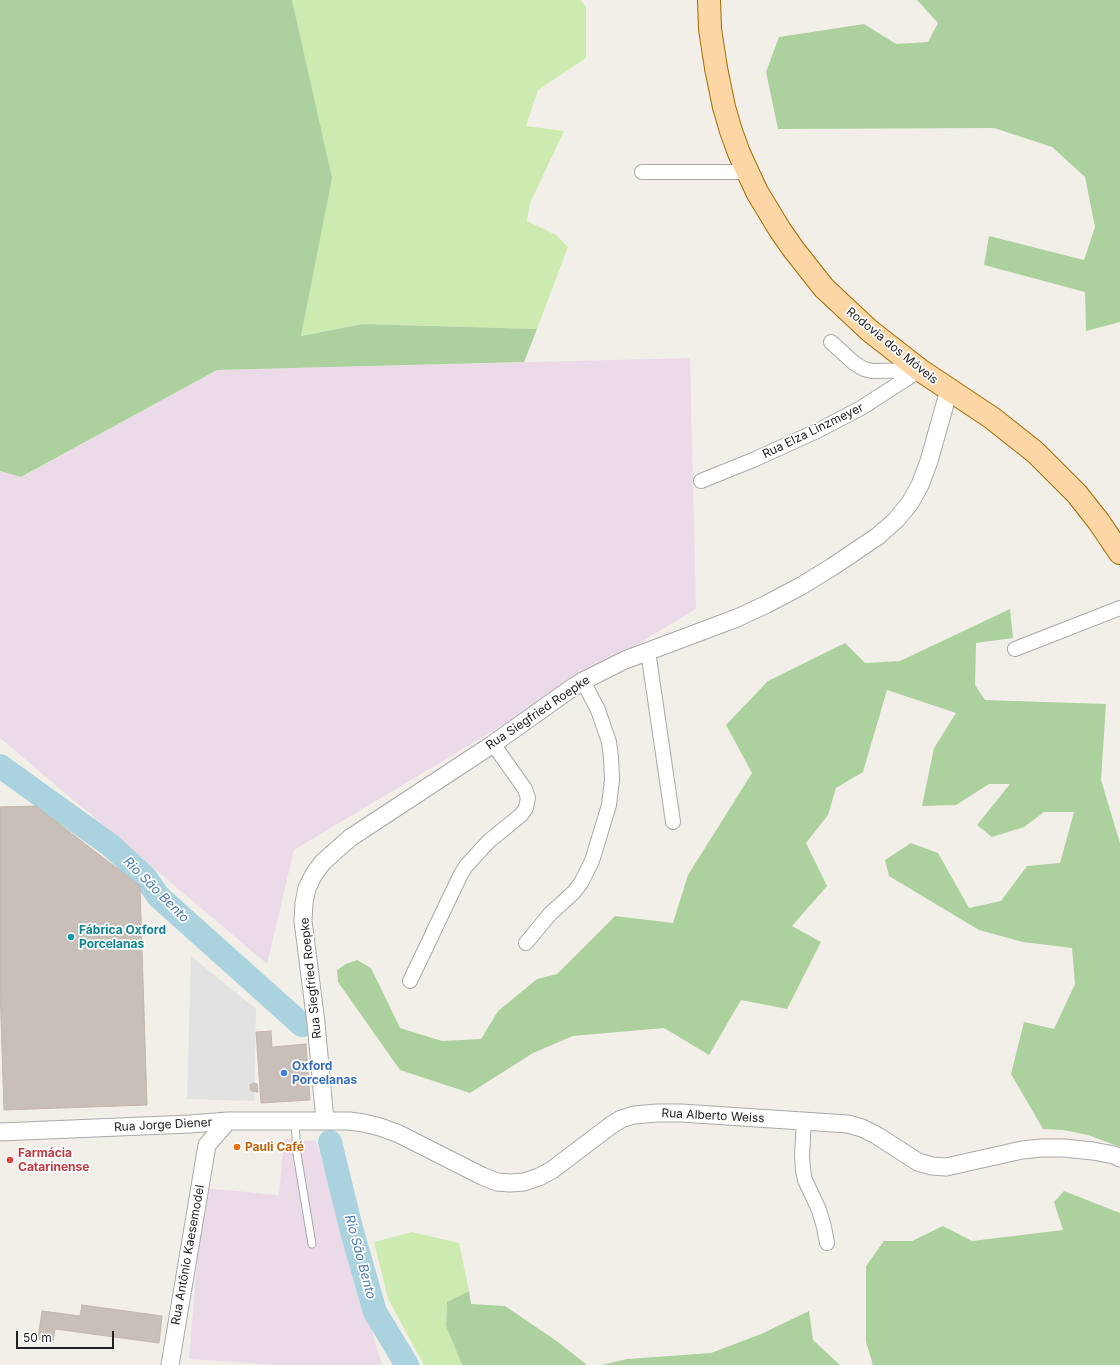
<!DOCTYPE html>
<meta charset="utf-8">
<style>
body{margin:0}
#map{position:relative;width:1120px;height:1365px;overflow:hidden;background:#f2efe9;font-family:Inter,sans-serif}
canvas{display:block}
.scale{position:absolute;left:16px;top:1331px;width:98px;height:18px;box-sizing:border-box;border:2px solid #222;border-top:0;padding-left:5px;font-size:12px;line-height:14px;white-space:nowrap;color:#222;-webkit-text-stroke:3px #fff;paint-order:stroke}
</style>
<div id="map">
<canvas width="1120" height="1365"></canvas>
<div class="scale">50 m</div>
</div>
<script>
const context = document.querySelector('canvas').getContext('2d');
context.lineJoin = 'round';
function fillPath(path, color) { context.fillStyle = color; context.fill(path, 'evenodd'); }
const shape = rows => new Path2D(rows.map(r => 'M' + r).join(''));
function trace(path, color, width, dash) { context.strokeStyle = color; context.lineWidth = width; context.lineCap = dash ? 'butt' : 'round'; context.setLineDash(dash || []); context.stroke(path); }
function write(font, color, halo, rows, align = 'center') {
  context.font = font + ' Inter,sans-serif'; context.lineWidth = 3.5; context.setLineDash([]); context.textBaseline = 'middle'; context.strokeStyle = halo; context.fillStyle = color; for (const [text, x, y, turn = 0] of rows) {
    context.save(); context.translate(x, y); context.rotate((+turn || 0) * Math.PI / 180); context.textAlign = isNaN(turn) ? turn : align; if (halo) context.strokeText(text, 0, 0); context.fillText(text, 0, 0); context.restore();
  }
}
const industrial = shape([
 [690,358,696,609,294,850,267,964,0,738,0,471,22,477,217,370],
 [284,1139,316,1141,382,1365,276,1365,189,1359,203,1188,279,1195]
]);
const grass = shape([
 [292,0,581,0,586,7,586,58,538,90,526,126,564,131,530,203,527,221,556,235,568,247,537,329,362,324,301,336,331,178],
 [412,1232,459,1243,469,1291,447,1302,446,1326,462,1365,424,1365,388,1299,374,1242]
]);
const forest = shape([
 [0,0,292,0,332,178,301,336,362,324,537,329,524,362,217,370,21,477,0,471],
 [917,0,1120,0,1120,322,1086,331,1085,292,984,265,989,236,1084,260,1095,227,1085,177,1052,147,994,128,778,129,766,72,779,37,864,24,896,44,928,42,938,23],
 [1010,609,1013,638,976,643,975,685,985,700,1106,704,1101,780,1120,843,1120,1147,1088,1135,1063,1130,1043,1129,1011,1074,1024,1022,1054,1029,1075,984,1072,948,1023,942,979,930,889,876,885,860,911,843,938,853,969,908,1001,901,1027,866,1060,863,1074,812,1044,812,1024,827,992,837,977,825,1010,784,989,784,956,805,922,806,934,748,956,713,887,690,863,772,836,788,828,815,806,843,827,886,792,926,821,942,787,1009,741,1000,709,1055,664,1028,573,1036,533,1053,470,1093,400,1070,338,982,337,970,346,964,357,960,371,968,400,1028,442,1041,481,1039,498,1011,537,979,557,974,615,916,673,923,688,875,752,773,726,725,768,681,845,643,865,663,900,661],
 [1064,1191,1120,1213,1120,1365,873,1365,866,1342,866,1266,884,1241,912,1241,943,1226,972,1241,1063,1230,1054,1202],
 [469,1291,471,1304,505,1306,558,1342,587,1365,462,1365,446,1326,447,1302],
 [809,1311,813,1340,840,1365,601,1365,627,1359,711,1353,761,1334]
]);
const parking = shape([
 [191,956,256,1009,254,1101,187,1099]
]);
const river = shape([
 [0,766,110,845,145,877,158,896,302,1025],
 [330,1142,351,1228,375,1312,407,1365]
]);
const building = shape([
 [36,806,140,886,147,1105,4,1110,0,988,0,807,36,806],
 [271,1031,272,1047,306,1044,310,1100,261,1103,256,1032,271,1031],
 [253,1083,257,1084,258,1092,251,1091,250,1085,253,1083],
 [82,1305,162,1316,159,1343,55,1329,53,1341,38,1339,42,1311,80,1316,82,1305]
]);
const service = shape([
 [295,1122,297,1154,312,1244]
]);
const minor = shape([
 [642,172,747,172],
 [831,342,854,363,864,369,872,371,920,370],
 [701,481,753,460,817,431,861,408,920,370],
 [1015,649,1120,608],
 [648,651,673,822],
 [526,943,550,914,574,892,581,883,592,861,609,805,612,780,611,757,609,742,598,710,583,681],
 [410,981,460,876,466,866,489,841,521,815,526,808,528,798,525,789,493,744],
 [804,1121,802,1155,803,1170,805,1180,819,1210,824,1227,827,1243]
]);
const tertiary = shape([
 [325,1121,316,1023,303,921,304,903,307,888,314,874,323,862,350,838,493,744,569,690,583,681,625,660,737,618,767,604,801,586,832,567,878,536,896,520,910,503,920,485,929,461,949,390],
 [0,1132,190,1124,228,1121,349,1121,364,1123,380,1127,399,1134,482,1176,497,1182,510,1183,524,1182,539,1177,552,1170,610,1126,621,1119,634,1115,657,1113,681,1113,848,1124,862,1128,876,1135,918,1162,932,1166,946,1167,1022,1150,1041,1148,1064,1148,1093,1151,1114,1155,1120,1158],
 [170,1365,207,1145,228,1121]
]);
const primary = shape([
 [709,0,710,29,716,68,724,107,731,131,739,153,757,192,780,230,794,250,824,288,870,331,920,370,992,418,1035,452,1077,494,1099,522,1120,553]
]);
const markers = [
 [71,937,4,"#0f9aa8"],
 [284,1073,4,"#3f7fe0"],
 [237,1147,4,"#e8710a"],
 [10,1160,4,"#e0444e"]
];
const streetNames = [
 ["Rodovia dos Móveis",892,346,39],
 ["Rua Elza Linzmeyer",813,431,-26],
 ["Rua Siegfried Roepke",538,713,-34],
 ["Rua Siegfried Roepke",311,978,-96],
 ["Rua Alberto Weiss",713,1116,3],
 ["Rua Jorge Diener",163,1125,-3],
 ["Rua Antônio Kaesemodel",188,1255,-80]
];
const cultureNames = [
 ["Fábrica Oxford",79,930],
 ["Porcelanas",79,944]
];
const shopNames = [
 ["Oxford",292,1066],
 ["Porcelanas",292,1080]
];
const foodNames = [
 ["Pauli Café",245,1147]
];
const healthNames = [
 ["Farmácia",18,1153],
 ["Catarinense",18,1167]
];
const waterNames = [
 ["Rio São Bento",156,890,45],
 ["Rio São Bento",360,1257,75]
];
fillPath(industrial, '#ebdbe8');
fillPath(grass, '#cdebb0');
fillPath(forest, '#add19e');
fillPath(parking, '#e2e2e2');
trace(river, '#aad3df', 24);
fillPath(building, '#c7bfb8');
trace(building, '#c4b6ab', 1);
trace(service, '#a9a9a9', 9);
trace(minor, '#a9a9a9', 16);
trace(tertiary, '#a9a9a9', 19);
trace(primary, '#a06b00', 24);
trace(service, '#fff', 7);
trace(minor, '#fff', 14);
trace(tertiary, '#fff', 17);
trace(primary, '#fcd6a4', 22);
for (const [x, y, r, color] of markers) { const dot = new Path2D(); dot.arc(x, y, r, 0, 2 * Math.PI); context.fillStyle = color; context.fill(dot); trace(dot, '#fff', 1.5); }
write('12px', '#222', '#fff', streetNames);
write('bold 12px', '#0d838f', '#fff', cultureNames, 'left');
write('bold 12px', '#366cbe', '#fff', shopNames, 'left');
write('bold 12px', '#c56008', '#fff', foodNames, 'left');
write('bold 12px', '#be3a42', '#fff', healthNames, 'left');
write('italic 13px', '#4a7aab', '#fff', waterNames);
</script>
